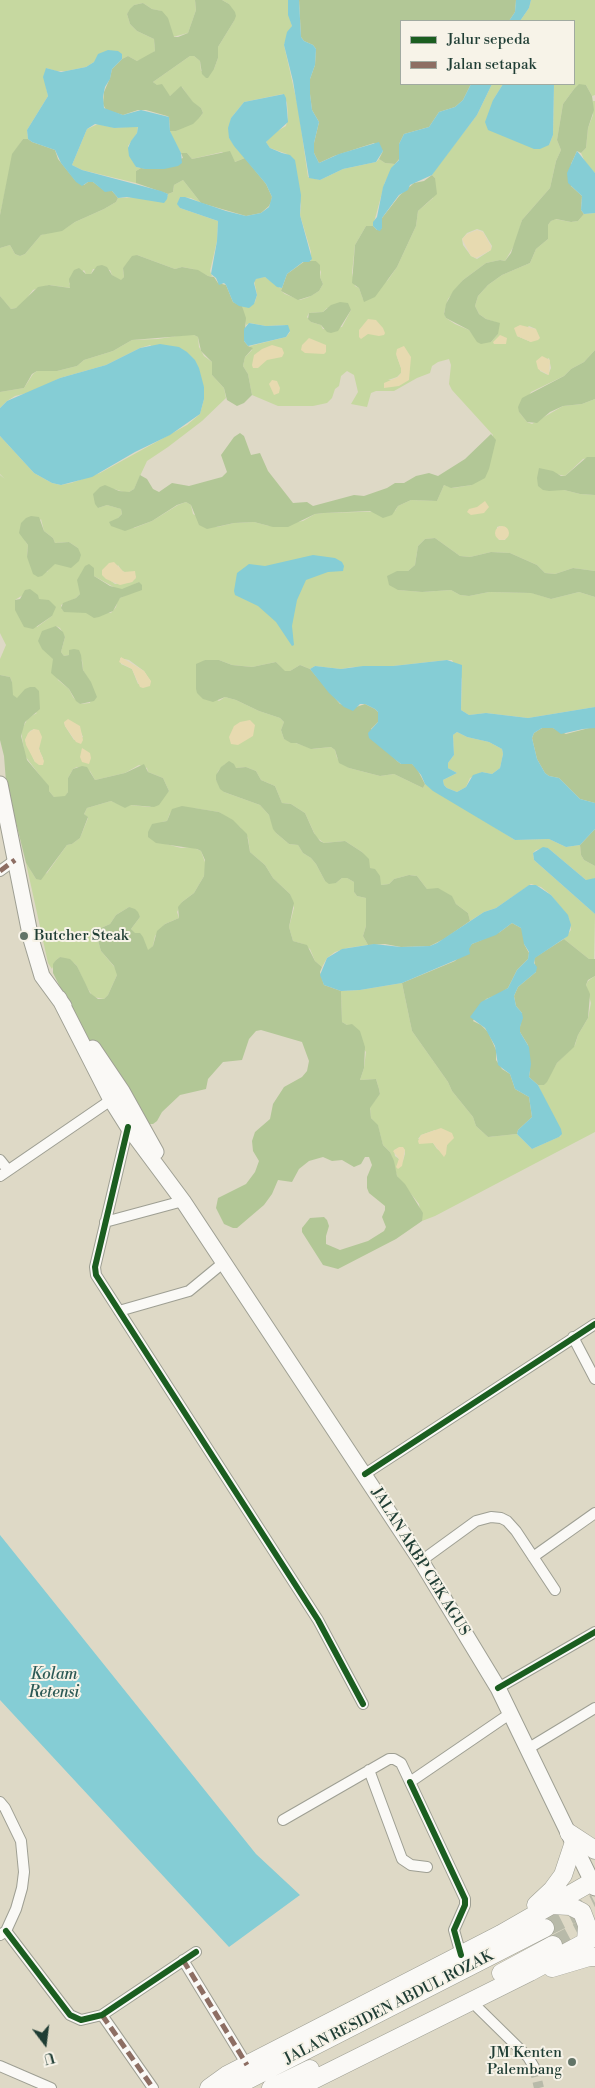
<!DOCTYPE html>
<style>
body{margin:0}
#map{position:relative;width:595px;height:2088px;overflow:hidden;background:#ded9c6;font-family:"Libre Bodoni",serif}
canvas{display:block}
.legend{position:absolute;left:400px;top:20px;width:175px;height:65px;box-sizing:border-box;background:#f7f3e8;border:1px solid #a1aaa0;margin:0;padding:6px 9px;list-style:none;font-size:15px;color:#1f3d34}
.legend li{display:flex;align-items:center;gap:10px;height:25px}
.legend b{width:25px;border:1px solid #a1aaa0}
.north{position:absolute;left:20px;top:2018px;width:50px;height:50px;-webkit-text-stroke:4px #f7f3e8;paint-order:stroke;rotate:165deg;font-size:14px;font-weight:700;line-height:20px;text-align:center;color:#1f3d34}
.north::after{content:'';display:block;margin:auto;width:18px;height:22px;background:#1f3d34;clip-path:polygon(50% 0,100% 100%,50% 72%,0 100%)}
</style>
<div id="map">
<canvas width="595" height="2088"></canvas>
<ul class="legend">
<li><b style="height:6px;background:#1b5e20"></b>Jalur sepeda</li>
<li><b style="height:6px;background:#8d6e63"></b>Jalan setapak</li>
</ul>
<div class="north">U</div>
</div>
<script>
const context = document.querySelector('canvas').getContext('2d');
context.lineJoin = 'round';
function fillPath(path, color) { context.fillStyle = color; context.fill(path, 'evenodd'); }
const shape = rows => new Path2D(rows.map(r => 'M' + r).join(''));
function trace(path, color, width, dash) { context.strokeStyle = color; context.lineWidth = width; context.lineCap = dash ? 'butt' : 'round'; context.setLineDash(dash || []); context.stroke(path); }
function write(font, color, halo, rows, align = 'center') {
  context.font = font + ' "Libre Bodoni",serif'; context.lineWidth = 4; context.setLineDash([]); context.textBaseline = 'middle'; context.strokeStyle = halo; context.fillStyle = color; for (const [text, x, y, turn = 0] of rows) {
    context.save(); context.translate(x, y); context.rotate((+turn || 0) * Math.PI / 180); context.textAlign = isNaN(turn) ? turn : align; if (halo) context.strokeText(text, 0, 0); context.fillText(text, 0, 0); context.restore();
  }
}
const green = shape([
 [0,0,195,0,196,10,188,33,173,37,169,23,161,11,152,9,143,3,134,5,127,14,130,24,137,31,154,39,155,51,147,57,137,61,128,56,122,59,122,54,94,62,86,67,66,71,56,71,46,68,46,87,48,96,27,130,28,139,23,139,13,154,0,215],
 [222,0,288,0,289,15,292,26,284,45,298,107,308,177,320,180,343,169,376,162,379,159,385,163,395,164,385,182,373,226,366,226,355,245,352,273,355,286,359,288,363,299,388,280,397,267,416,226,418,211,433,198,435,178,432,175,434,171,477,115,492,84,503,84,493,100,549,145,553,135,554,84,574,84,574,21,520,21,529,8,531,0,595,0,595,95,592,96,586,85,574,89,563,104,557,140,561,150,556,161,550,188,522,220,515,244,505,261,500,260,486,263,463,280,448,299,444,313,446,318,455,324,469,330,472,334,491,342,498,334,495,322,486,319,479,314,475,306,478,296,488,285,502,275,530,263,536,249,548,239,548,225,551,221,555,219,571,222,578,221,584,214,595,213,595,350,584,362,571,369,564,376,531,392,519,412,527,422,532,424,563,406,582,404,595,399,595,457,583,459,565,476,556,474,543,490,564,490,580,494,595,495,595,571,573,568,555,574,545,573,537,565,510,553,491,552,470,557,460,556,435,538,425,539,418,546,415,565,408,571,397,571,398,590,422,592,451,590,460,595,469,596,489,592,532,593,551,599,579,592,595,597,595,707,528,718,486,713,469,715,461,710,462,679,452,660,447,660,393,666,353,667,341,669,315,666,310,669,300,665,290,671,284,671,276,662,252,667,232,665,219,660,205,660,196,677,196,689,219,701,225,697,236,700,259,711,280,718,284,722,281,730,284,739,313,749,331,747,335,750,337,758,349,768,380,776,394,774,423,788,425,784,515,840,549,839,566,847,580,845,581,855,584,860,595,866,595,878,591,880,586,880,548,848,536,850,533,853,534,860,595,914,594,960,589,959,564,939,571,930,569,918,551,895,541,887,531,884,496,908,484,912,470,921,468,913,456,904,451,896,440,890,427,889,417,876,409,875,394,879,389,884,381,885,372,869,368,867,368,861,362,852,345,841,324,843,316,837,305,813,291,804,282,803,275,786,261,780,256,771,246,767,236,768,225,764,218,771,216,780,224,792,260,805,269,815,276,833,289,844,298,845,303,853,311,858,316,864,325,881,336,883,342,878,347,878,354,882,354,892,357,896,366,898,366,926,363,936,368,945,347,948,335,952,327,958,322,967,315,961,310,949,303,944,293,941,289,927,294,908,290,894,273,878,265,865,250,852,248,838,240,827,219,812,193,808,170,813,167,821,162,822,166,844,181,848,192,847,201,851,206,865,204,876,194,893,182,902,177,912,179,918,165,924,155,936,153,946,148,951,131,929,140,917,129,907,116,915,110,924,101,928,97,937,101,951,117,970,117,975,108,995,104,999,93,997,85,984,77,966,74,963,60,957,56,960,52,969,48,963,26,863,36,879,47,873,67,845,72,844,80,838,88,818,84,814,87,808,111,801,125,807,130,805,150,807,169,791,163,778,148,772,147,768,139,765,125,773,95,780,90,771,77,767,73,769,68,778,68,792,65,797,54,797,49,791,48,786,25,756,21,731,28,718,37,713,13,696,11,691,12,682,10,677,0,675,0,659,6,645,0,633,0,475,5,479,0,474,0,436,34,473,52,483,61,485,71,483,100,473,187,425,200,414,204,399,204,387,150,345,140,348,106,365,60,378,35,391,15,396,7,401,0,408,0,392,24,388,33,374,37,371,57,371,77,366,84,360,113,351,132,340,158,339,184,335,194,335,198,337,199,347,204,356,212,362,212,375,224,388,226,398,202,421,168,447,147,461,134,489,129,492,124,492,114,489,98,508,107,505,121,509,122,514,118,518,134,528,152,521,178,505,186,502,191,505,193,514,217,527,234,523,254,522,269,526,303,521,315,514,324,513,395,511,398,506,411,500,437,501,444,485,453,488,472,485,493,435,452,390,449,384,451,365,449,359,438,362,432,366,430,373,417,378,394,391,376,391,371,393,367,407,351,404,358,392,354,375,347,371,341,376,339,386,335,389,332,398,327,403,313,406,278,406,252,395,248,374,243,366,245,357,252,350,250,346,286,337,290,332,285,325,266,326,250,323,246,325,242,306,249,307,255,302,257,295,254,280,258,278,265,277,280,288,282,288,281,291,285,294,300,300,309,297,319,291,323,284,320,277,321,272,316,261,311,261,311,252,300,215,301,205,287,154,270,148,266,142,274,133,286,126,288,117,287,103,283,94,244,102,231,118,229,138,245,158,235,162,222,152,192,159,187,153,181,153,171,136,170,131,176,131,200,117,203,113,201,108,193,103,182,87,170,96,153,82,190,56,194,56,200,61,201,71,214,69,218,58,218,47,234,21,229,4],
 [477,229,483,231,492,246,491,250,477,259,471,256,463,245,462,239,467,233],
 [327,308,351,310,342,327,323,329,321,325,311,322,307,317,309,313,323,312],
 [529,326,536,329,531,342,517,336],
 [396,354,409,380,388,380,397,377,401,373,401,368],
 [549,358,551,368,548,375,540,371,538,365],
 [41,519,44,531,53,538,55,543,69,542,78,548,51,566,47,572,27,557,28,545,25,541],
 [500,526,506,528,508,533,505,540,499,540,497,537,497,527],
 [118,565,122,571,136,576,132,582,115,584,111,581],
 [94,568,94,576,117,589,125,589,139,582,129,594,118,599,116,607,111,613,62,610,61,605,76,598,80,594,79,578,83,572],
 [23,595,39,600,49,600,52,616,37,627,15,600],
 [56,626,60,628,65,637,61,652,64,656,69,655,82,660,83,670,93,688,90,703,80,704,73,697,69,689,58,680,53,659],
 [120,658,129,660,144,671,151,682,138,684,132,669,121,664],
 [64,722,80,730,83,737,74,740,65,726],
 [34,729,40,752,43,758,35,762,25,740,30,731],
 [593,101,595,101,595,173,585,162,581,153,586,148,588,128,593,115],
 [98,124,115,128,138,126,137,133,128,146,136,167,141,168,136,171,136,183,82,170,72,165,87,129],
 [183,180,201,203,191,198,180,197,178,204,180,208,218,221,217,241,210,271,212,276,208,276,193,269,182,267,175,269,137,255,123,268,124,277,121,281,112,275,110,270,93,269,91,274,86,274,84,270,69,283,71,288,49,285,33,290,21,306,16,308,11,309,3,300,0,296,0,248,10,245,15,254,20,256,25,254,41,235,66,228,75,222,104,209,116,202,118,198,168,196,168,194,173,192,174,185],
 [457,732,467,737,489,742,502,749,503,754,500,768,492,774,482,772,470,778,466,787,457,792,447,788,444,785,443,780,457,773,448,768,448,763,454,755,453,735],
 [595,976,595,1132,435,1216,422,1221,419,1204,397,1176,390,1152,383,1145,378,1126,371,1118,370,1107,380,1094,379,1089,376,1079,360,1080,364,1068,366,1052,347,1025,342,1022,341,991,360,990,402,983,412,1031,448,1082,452,1091,473,1117,476,1126,488,1137,517,1134,532,1149,561,1136,538,1085,544,1085,557,1063,575,1045,578,1035,588,1018,591,1003,586,985,588,981],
 [435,1130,448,1143,446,1147,446,1154,437,1149,433,1143,418,1139,421,1135],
 [401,1147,405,1150,405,1154,403,1161,397,1167,399,1159,395,1156,394,1150]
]);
const forest = shape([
 [195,0,222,0,229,4,235,12,236,16,234,21,218,47,218,58,214,69,208,78,206,78,202,74,200,61,194,56,190,56,153,82,157,85,162,84,170,96,181,86,193,102,201,108,203,113,200,117,193,124,176,131,170,131,169,117,167,116,146,110,138,110,123,115,106,110,103,104,104,92,110,78,112,69,122,59,128,56,137,61,155,51,154,39,137,31,130,24,127,14,130,9,134,5,143,3,152,9,162,11,168,18,174,37,178,37,188,33,196,10],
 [299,0,516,0,515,12,509,21,401,21,401,84,471,84,463,100,455,107,439,112,429,127,404,134,399,144,400,158,395,164,385,163,379,159,383,151,374,143,334,156,319,163,314,153,314,143,319,122,312,110,310,94,310,79,315,65,316,49,313,45,304,41,301,37],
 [579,84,586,85,592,96,594,110,588,128,586,148,581,153,577,151,571,164,571,186,582,196,581,210,584,214,578,221,571,222,556,219,551,221,548,225,548,239,536,249,530,263,502,275,488,285,478,296,475,306,479,314,486,319,500,323,498,334,491,342,481,344,477,342,469,330,446,318,444,314,446,304,453,291,463,280,486,263,500,260,505,261,511,253,522,220,550,188,556,161,561,150,557,140,563,104,574,89],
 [23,139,28,139,32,142,55,150,58,159,75,180,84,185,88,182,93,182,105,191,112,191,118,198,116,202,104,209,75,222,62,231,41,235,25,254,20,256,15,254,10,245,0,248,0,215,12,154],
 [230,151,235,162,245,158,266,184,272,197,271,202,269,206,261,213,246,216,201,203,183,180,174,185,173,192,168,194,136,183,136,171,141,168,150,169,183,158,181,153,187,153,192,159],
 [432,175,435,178,437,194,418,211,416,226,397,267,375,297,364,302,359,288,352,283,355,245,366,226,373,226,377,230,382,228,382,218,400,195,414,183,424,181],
 [137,255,175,269,182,267,198,270,208,276,214,277,218,283,226,285,233,302,242,306,246,318,244,341,248,346,253,348,245,357,243,366,248,374,252,395,244,403,237,406,227,400,224,388,212,375,212,362,201,351,198,337,194,335,132,340,113,351,84,360,77,366,57,371,37,371,32,374,24,388,0,392,0,296,11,309,16,308,38,287,49,285,70,288,69,279,74,270,79,268,86,274,91,274,97,266,102,265,107,267,112,275,121,280,124,277,123,268,132,256],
 [305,261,316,261,320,265,320,277,323,284,319,291,311,296,298,300,281,291,287,274],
 [340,302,348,303,351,310,338,331,331,333,327,332,321,325,311,322,308,319,309,313,323,312,331,305],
 [595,350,595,399,582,404,563,406,550,412,537,423,527,422,519,412,518,407,522,398,564,376,571,369,584,362],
 [240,433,244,436,251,455,260,453,268,471,293,503,307,502,313,506,354,495,364,496,387,488,395,483,404,483,416,476,429,473,438,476,465,459,491,434,496,440,489,469,485,478,472,485,451,488,444,485,437,501,411,500,398,506,392,515,383,518,370,511,324,513,315,514,288,527,273,527,254,522,234,523,207,529,199,525,191,505,186,502,177,505,152,521,125,531,111,526,109,522,118,518,122,514,121,509,107,505,98,508,95,504,93,494,100,487,105,485,119,491,129,492,134,489,140,475,147,479,153,489,159,492,172,483,189,486,222,477,227,472,221,455,234,437],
 [587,457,595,457,595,495,580,494,564,490,549,491,543,490,538,486,537,478,539,468,553,471,561,476,565,476],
 [31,516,39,517,44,531,53,538,55,543,69,542,78,548,81,555,79,561,71,568,55,564,42,576,38,577,33,574,27,557,28,545,19,533,21,523,26,518],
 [435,538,460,556,470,557,491,552,510,553,537,565,545,573,555,574,573,568,595,571,595,597,579,592,551,599,531,593,489,592,469,596,460,595,451,590,422,592,398,590,389,585,387,576,397,571,408,571,415,565,418,546,425,539],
 [89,564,94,568,94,576,110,586,122,589,139,582,142,585,142,590,120,598,113,611,99,617,94,618,86,613,64,612,61,608,63,603,76,598,80,594,77,580,85,566],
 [30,589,38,595,39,599,49,600,56,607,52,616,33,629,24,627,15,610,15,600,20,599,25,590],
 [56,626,63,632,65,637,61,652,64,656,69,655,69,650,74,649,79,650,81,655,83,670,91,682,97,697,94,701,80,704,76,701,69,689,51,673,53,659,42,649,38,641,42,631],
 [205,660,219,660,232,665,252,667,276,662,285,671,290,671,300,665,310,669,340,704,356,707,365,704,375,709,378,712,378,722,371,729,397,761,401,764,412,764,416,767,425,784,423,788,394,774,380,776,349,768,339,763,335,750,331,747,311,749,296,743,291,743,284,739,281,730,284,722,280,718,259,711,236,700,225,697,213,702,203,699,197,693,196,689,196,664],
 [0,675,10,677,12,682,13,695,17,698,25,689,30,687,35,687,39,691,40,709,25,722,21,736,27,760,49,786,49,791,54,797,65,796,68,792,68,778,73,769,82,766,87,767,95,780,125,773,144,764,148,772,163,778,169,791,159,805,154,807,131,805,125,808,111,801,87,808,84,814,88,817,80,838,72,844,67,845,41,880,36,879,26,863,6,782,4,756,0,740],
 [593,727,595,728,595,803,580,799,559,778,549,776,545,773,537,759,532,738,534,733,542,728,553,728,566,734],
 [229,761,234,764,236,768,246,767,256,771,261,780,275,786,282,803,291,804,305,813,314,833,320,841,324,843,345,841,362,852,369,859,370,868,375,869,380,876,381,885,389,884,394,879,409,875,417,876,427,889,438,888,452,896,456,904,468,913,470,921,444,939,430,946,401,947,385,944,368,945,363,936,366,926,366,898,357,896,354,892,354,882,347,878,342,878,336,883,329,884,325,881,316,864,311,858,303,853,298,845,289,844,276,833,273,829,269,815,260,805,224,792,220,789,216,780,216,775,221,767],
 [182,806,219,812,233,820,247,834,250,852,265,865,273,878,290,894,294,903,289,927,293,941,307,945,315,961,322,967,320,972,324,985,341,991,342,1022,347,1025,352,1024,360,1031,365,1047,364,1068,360,1080,376,1079,379,1089,380,1094,370,1108,371,1118,378,1125,383,1145,390,1152,394,1161,397,1176,405,1184,423,1213,422,1221,396,1239,338,1269,323,1265,302,1232,302,1228,310,1218,324,1217,327,1220,329,1226,326,1236,326,1244,340,1250,368,1241,384,1231,386,1227,382,1217,385,1210,385,1206,369,1193,367,1188,367,1177,372,1165,369,1157,365,1157,361,1164,354,1167,342,1160,332,1161,323,1157,309,1161,299,1169,292,1182,278,1180,272,1194,264,1205,237,1228,233,1228,224,1224,216,1208,218,1198,246,1184,255,1172,259,1161,253,1151,252,1141,255,1132,270,1119,273,1104,284,1087,302,1077,307,1071,309,1061,302,1042,261,1030,256,1031,249,1039,242,1060,223,1062,208,1079,206,1089,180,1095,162,1112,157,1121,153,1124,149,1124,112,1090,53,973,53,964,56,960,60,957,70,959,77,966,90,993,98,999,104,999,108,995,117,975,114,966,101,951,97,937,101,928,110,924,116,915,129,907,135,909,138,912,140,917,131,929,135,933,140,933,143,937,148,950,153,946,157,931,165,924,179,918,178,907,182,902,194,893,204,876,205,860,201,851,197,849,156,843,148,837,148,832,152,824,167,821,172,809],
 [595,829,595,866,584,860,581,855,580,845],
 [512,923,521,928,524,932,524,944,529,953,528,959,517,970,508,988,499,994,486,999,473,1021,481,1025,488,1032,496,1050,496,1060,502,1069,510,1074,515,1089,529,1097,532,1117,518,1130,517,1134,488,1137,476,1126,473,1117,452,1091,448,1082,412,1031,402,983,455,961,472,944,500,932],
 [564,939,589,959,595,959,595,976,588,980,586,985,590,994,588,1018,578,1035,574,1047,557,1063,547,1082,544,1085,538,1085,529,1077,530,1070,528,1045,520,1032,520,1027,522,1013,516,1006,514,996,518,987,536,972,534,958]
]);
const sand = shape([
 [477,230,483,232,491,246,491,250,476,258,471,256,462,239,467,234],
 [368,319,376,320,383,328,385,333,384,335,379,336,368,334,361,339,359,337,359,330],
 [520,325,536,329,540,338,538,340,531,342,517,336,514,328],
 [500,335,507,338,506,344,494,344,493,342],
 [309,338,326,345,326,352,324,354,305,353,301,350,302,345],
 [272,345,282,348,284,353,282,357,267,360,258,368,253,368,252,365,254,355,262,349],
 [404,346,411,357,409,380,399,386,384,388,384,383,398,377,401,373,401,368,396,354,397,349],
 [542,356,550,360,549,375,538,369,536,361],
 [272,380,277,381,280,388,279,393,274,395,269,384],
 [485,501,489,507,484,513,471,515,467,512,469,509,477,507],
 '495 533a7 7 0 1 1 14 0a7 7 0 1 1-14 0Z',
 [114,562,124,572,135,571,136,578,132,582,120,585,106,579,102,575,102,570,109,563],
 [121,657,144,671,151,681,150,686,143,688,140,687,132,669,119,662],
 [68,719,80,726,83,740,81,744,76,742,65,726,64,722],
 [250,720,255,725,253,736,238,745,231,744,229,737,234,726,240,722],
 [34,729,39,730,42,737,39,749,44,761,43,765,39,765,35,762,26,745,25,740,28,733],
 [82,748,90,753,91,758,89,764,82,762,80,757],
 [441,1128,452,1133,454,1138,447,1145,446,1154,444,1157,433,1143,419,1144,418,1141,421,1135],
 [399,1147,403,1147,405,1150,402,1166,398,1169,396,1167,399,1159,393,1151]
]);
const water = shape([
 [288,0,299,0,301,37,304,41,313,45,316,49,315,65,310,79,310,94,312,110,319,122,314,143,314,153,319,163,339,154,379,142,383,151,376,162,343,169,320,180,309,178,293,81,284,45,287,32,292,26,288,15],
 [516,0,531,0,529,8,520,21,509,21,515,12],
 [108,50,118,51,122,54,122,59,112,69,110,79,105,87,103,97,104,108,123,115,141,110,169,117,170,131,181,153,182,163,178,166,164,169,145,169,136,167,129,156,128,148,131,141,137,133,138,127,114,128,95,124,87,129,72,165,82,170,161,191,168,194,167,199,164,203,127,197,118,198,112,191,105,192,93,182,88,182,82,186,76,182,61,163,55,150,32,142,28,139,27,130,48,96,43,77,46,68,61,72,86,67,94,62,98,54],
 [471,84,492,84,477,115,432,175,410,185,408,190,399,195,382,218,382,228,380,231,377,230,373,226,373,222,377,217,383,187,391,168,399,160,399,144,404,134,429,127,439,112,455,107,463,100],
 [503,84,554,84,553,135,549,145,540,149,534,149,488,130,485,122,493,100],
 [284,94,286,98,288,122,266,142,270,148,282,153,290,155,295,160,301,195,300,215,312,259,309,262,303,262,287,274,282,288,277,287,265,277,256,279,254,283,257,295,254,304,249,308,239,306,233,302,226,285,224,283,219,285,216,278,211,274,217,241,218,221,180,208,177,204,180,197,185,197,226,211,246,216,261,213,269,207,272,197,266,184,234,146,229,138,228,128,231,118,244,102],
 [577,151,595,173,595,213,584,214,581,210,582,196,568,183,567,173],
 [249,323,266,326,288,325,290,331,286,337,248,346,244,341,244,329],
 [160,344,179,347,187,352,195,360,199,368,204,387,204,399,200,414,170,435,135,452,92,477,61,485,52,483,34,473,0,436,0,408,7,401,60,378,106,365,140,348],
 [313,555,335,558,342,562,344,566,343,571,328,572,306,580,297,600,292,626,294,645,292,646,276,622,258,606,235,595,234,591,237,573,249,564,265,566],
 [447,660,462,665,461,710,469,715,486,713,528,718,595,707,595,728,583,729,561,734,553,728,542,728,534,733,532,738,537,759,545,773,549,776,559,778,580,799,595,803,595,829,580,845,566,847,549,839,515,840,433,791,425,784,421,775,412,764,401,764,397,761,369,738,368,733,378,722,378,712,375,709,365,704,360,704,353,711,344,707,329,693,310,669,315,666,341,669,363,666,393,666],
 [457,732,467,737,489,742,502,749,503,754,500,768,492,774,482,772,473,775,466,787,457,792,447,788,444,785,443,780,457,773,448,768,448,763,454,755,453,735],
 [543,847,548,848,586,880,595,878,595,914,534,860,533,853],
 [529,885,536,885,551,895,568,915,571,925,568,936,535,958,534,963,537,967,536,972,518,987,514,996,516,1006,522,1013,523,1018,520,1027,520,1032,529,1047,531,1064,529,1077,538,1085,561,1129,562,1134,559,1137,532,1149,517,1134,518,1130,532,1117,529,1097,515,1089,510,1074,498,1065,495,1046,485,1028,470,1017,481,1002,508,988,517,970,528,959,529,952,524,944,521,928,512,923,496,935,472,944,469,949,470,954,402,983,360,990,341,991,324,985,320,975,327,958,342,949,374,944,401,947,430,946,437,943,484,912,496,908],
 [0,1535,256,1854,300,1895,229,1947,0,1700]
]);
const minorTunnel = shape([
 [534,2067,539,2088]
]);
const trunkTunnel = shape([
 [545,1928,595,1903],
 [553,1945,595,1923]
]);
const minor = shape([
 [0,871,15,860],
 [128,1127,95,1267,96,1275,318,1620,363,1704],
 [0,1160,8,1170],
 [0,1176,111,1100],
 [105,1222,183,1201],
 [119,1311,189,1291,223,1263],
 [573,1337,595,1379],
 [365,1474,595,1324],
 [533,1557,595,1513],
 [421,1561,476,1521,491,1517,501,1518,507,1521,516,1531,555,1590],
 [498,1688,595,1632],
 [529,1748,595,1708],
 [369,1770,402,1859,411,1865,427,1867],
 [410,1782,465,1899,465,1905,454,1930,461,1955],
 [0,1802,5,1808,21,1841,24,1872,22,1888,16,1909,6,1931,0,1935],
 [283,1820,389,1759,394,1759,401,1763,410,1782,511,1713],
 [6,1931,70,2015,81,2020,102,2015,196,1952],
 [183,1960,247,2065],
 [471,2001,528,2057,534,2067],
 [102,2015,153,2088],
 [0,2066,51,2088]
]);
const secondary = shape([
 [0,784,31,939,42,976,64,1006],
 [59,998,111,1100,128,1127,183,1201,421,1561,498,1688,595,1888],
 [93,1048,122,1091,156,1152]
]);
const trunk = shape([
 [569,1833,595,1850],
 [536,1905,552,1890,563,1875,574,1842],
 [551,1905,570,1906,582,1912,587,1925,586,1942],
 [552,1968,589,1957,595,1957],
 [501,1973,553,1945],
 [209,2088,227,2075,501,1934,595,1880],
 [232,2088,545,1928],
 [271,2088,310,2069],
 [297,2088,530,1972,595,1937]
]);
const quiet = shape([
 [0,871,15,860],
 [183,1960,247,2065],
 [102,2015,153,2088]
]);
const cycleway = shape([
 [128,1127,95,1267,96,1275,318,1620,363,1704],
 [365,1474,595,1324],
 [498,1688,595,1632],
 [410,1782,465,1899,465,1905,454,1930,461,1955],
 [6,1931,70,2015,81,2020,102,2015,196,1952]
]);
const markers = [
 [24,936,5,"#627467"],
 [572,2062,5,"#627467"]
];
const poiNames = [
 ["Butcher Steak",34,936],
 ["JM Kenten",562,2053,"right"],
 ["Palembang",562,2070,"right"]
];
const streetNames = [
 ["JALAN AKBP CEK AGUS",420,1562,58],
 ["JALAN RESIDEN ABDUL ROZAK",389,2008,-27]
];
const waterNames = [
 ["Kolam",54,1675],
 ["Retensi",54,1693]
];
fillPath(green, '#c6d8a0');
fillPath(forest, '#b2c796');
fillPath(sand, '#e7dab0');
fillPath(water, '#85cdd5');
trace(minorTunnel, '#b8baa9', 10, [10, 5]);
trace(trunkTunnel, '#b8baa9', 18, [18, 9]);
trace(minor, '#9e9f93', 12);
trace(secondary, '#9e9f93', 17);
trace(trunk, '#9e9f93', 19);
trace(minor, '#faf9f6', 10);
trace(secondary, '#faf9f6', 15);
trace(trunk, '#faf9f6', 18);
trace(quiet, '#8d6e63', 5, [10, 5]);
trace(cycleway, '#1b5e20', 6);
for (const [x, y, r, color] of markers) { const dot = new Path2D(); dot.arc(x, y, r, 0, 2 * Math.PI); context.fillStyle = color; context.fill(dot); trace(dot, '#f7f3e8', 2); }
write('15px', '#1f3d34', '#f7f3e8', poiNames, 'left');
write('15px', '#1f3d34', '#f7f3e8', streetNames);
write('italic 16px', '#2c5955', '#f7f3e8', waterNames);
</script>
